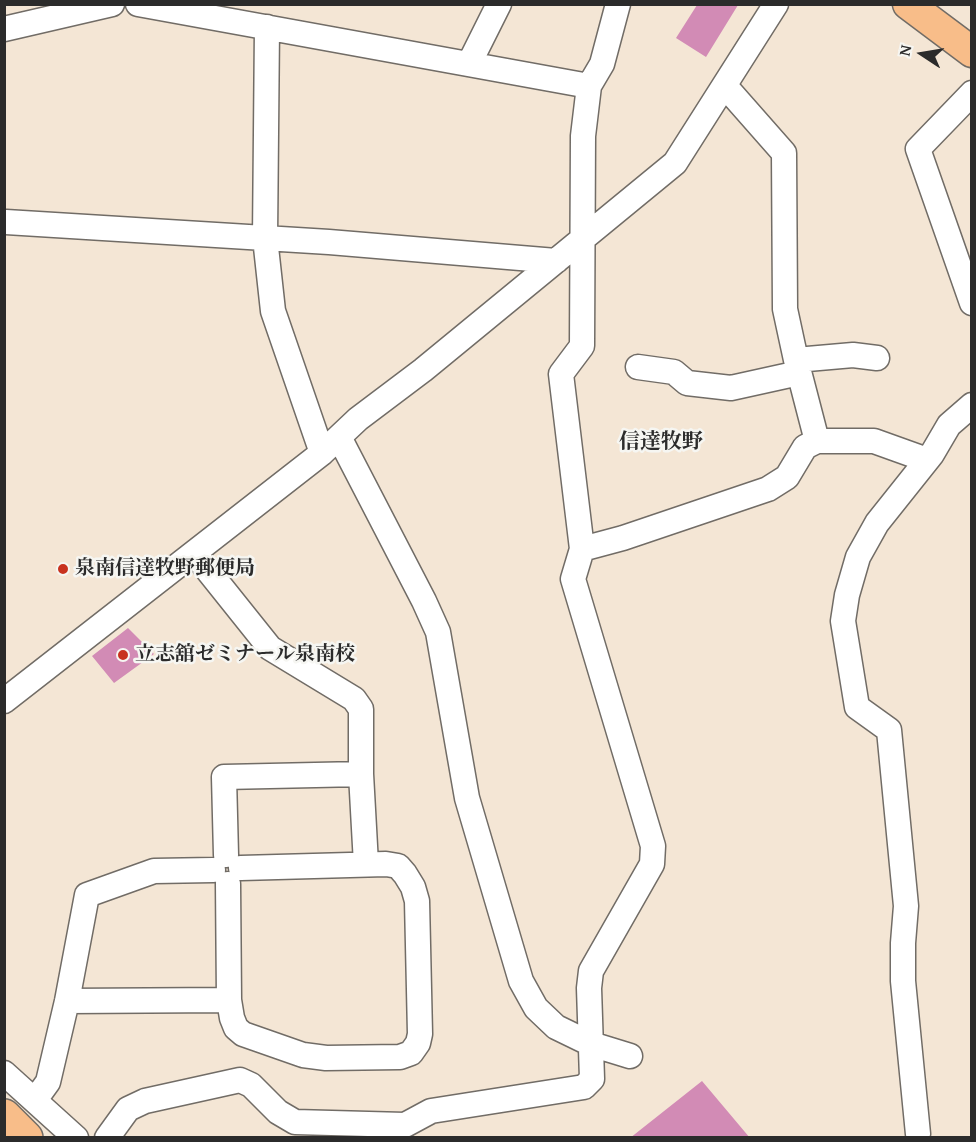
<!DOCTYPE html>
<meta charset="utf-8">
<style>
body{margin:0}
#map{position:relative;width:976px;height:1142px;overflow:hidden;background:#f4e6d5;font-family:"Gentium Book Plus",serif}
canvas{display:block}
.frame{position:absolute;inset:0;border:6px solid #2b2b2b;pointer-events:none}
.north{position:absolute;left:892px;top:24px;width:60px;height:60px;-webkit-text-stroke:4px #f6f6f2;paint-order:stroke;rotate:282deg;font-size:16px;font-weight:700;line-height:24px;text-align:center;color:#2b2b2b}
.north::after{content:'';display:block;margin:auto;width:21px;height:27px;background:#2b2b2b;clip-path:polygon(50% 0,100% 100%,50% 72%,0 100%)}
</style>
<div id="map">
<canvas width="976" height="1142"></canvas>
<div class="frame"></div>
<div class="north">N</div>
</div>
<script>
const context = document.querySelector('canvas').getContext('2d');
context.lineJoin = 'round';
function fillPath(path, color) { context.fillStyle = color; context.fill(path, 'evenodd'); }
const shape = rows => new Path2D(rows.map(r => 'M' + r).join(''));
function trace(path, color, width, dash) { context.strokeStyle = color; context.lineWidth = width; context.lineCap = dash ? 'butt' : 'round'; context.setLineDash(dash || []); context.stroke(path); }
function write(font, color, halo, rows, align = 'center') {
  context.font = font + ' "Gentium Book Plus","Noto Serif JP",serif'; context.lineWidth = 5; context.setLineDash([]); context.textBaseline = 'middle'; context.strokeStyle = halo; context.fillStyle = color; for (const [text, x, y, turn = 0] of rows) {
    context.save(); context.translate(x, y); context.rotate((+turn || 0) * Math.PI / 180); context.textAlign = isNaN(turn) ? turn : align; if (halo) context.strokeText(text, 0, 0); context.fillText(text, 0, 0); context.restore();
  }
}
const building = shape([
 [697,5,738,5,706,57,676,38],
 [128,628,154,654,114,683,92,656],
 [702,1081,750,1138,630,1138]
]);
const minor = shape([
 [138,4,589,86],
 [267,27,265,238,273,311,322,453],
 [4,29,99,7,112,4],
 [469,64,499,4],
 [725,86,784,153,785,309,796,360,817,441],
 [972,93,918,149,972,303],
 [6,222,329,242,556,261],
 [796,360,853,355,877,358],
 [638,367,674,372,687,383,731,388,799,373],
 [339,437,424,601,438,632,467,798,521,981,536,1008,556,1027,591,1044,630,1056],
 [582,549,561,374,582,346,583,136,589,86,602,64,618,4],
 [194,553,270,648,354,699,361,709,361,774,366,864],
 [4,701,322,453,358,419,423,370,675,163,776,4],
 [226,855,224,777,361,774],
 [228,884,229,1000,232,1018,236,1028,243,1034,303,1055,326,1058,400,1057,411,1053,418,1043,420,1034,417,901,413,887,405,874,398,866,386,864,241,868],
 [67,1001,229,1000],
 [4,1073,76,1138],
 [35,1100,48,1082,67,1001,87,895,154,871,213,870],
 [918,1134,903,981,903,943,906,906,889,730,857,707,843,621,847,595,858,557,877,523,932,454,949,425,972,405],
 [107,1138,128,1109,145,1101,240,1080,251,1085,278,1112,295,1122,405,1125,431,1111,584,1087,592,1079,589,988,591,971,652,864,653,846,573,579,582,549,623,538,768,489,787,477,805,447,817,441,874,441,927,460]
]);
const major = shape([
 [908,4,972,52]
]);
const highway = shape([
 [4,1116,26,1138]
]);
const markers = [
 [63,569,6,"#c8321e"],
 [123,655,6,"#c8321e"]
];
const poiNames = [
 ["泉南信達牧野郵便局",75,569],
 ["立志舘ゼミナール泉南校",135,655]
];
const neighbourhoodNames = [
 ["信達牧野",661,443]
];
fillPath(building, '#d28bb5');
trace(minor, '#716c66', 27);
trace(major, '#716c66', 33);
trace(highway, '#716c66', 36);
trace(minor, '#fff', 24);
trace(major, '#f8bd89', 30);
trace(highway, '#f8bd89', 33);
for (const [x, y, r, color] of markers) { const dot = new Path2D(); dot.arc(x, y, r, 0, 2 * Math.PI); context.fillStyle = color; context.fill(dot); trace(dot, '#f6f6f2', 2); }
write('bold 20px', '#2b2b2b', '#f6f6f2', poiNames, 'left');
write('bold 21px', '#2b2b2b', '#f6f6f2', neighbourhoodNames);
</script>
